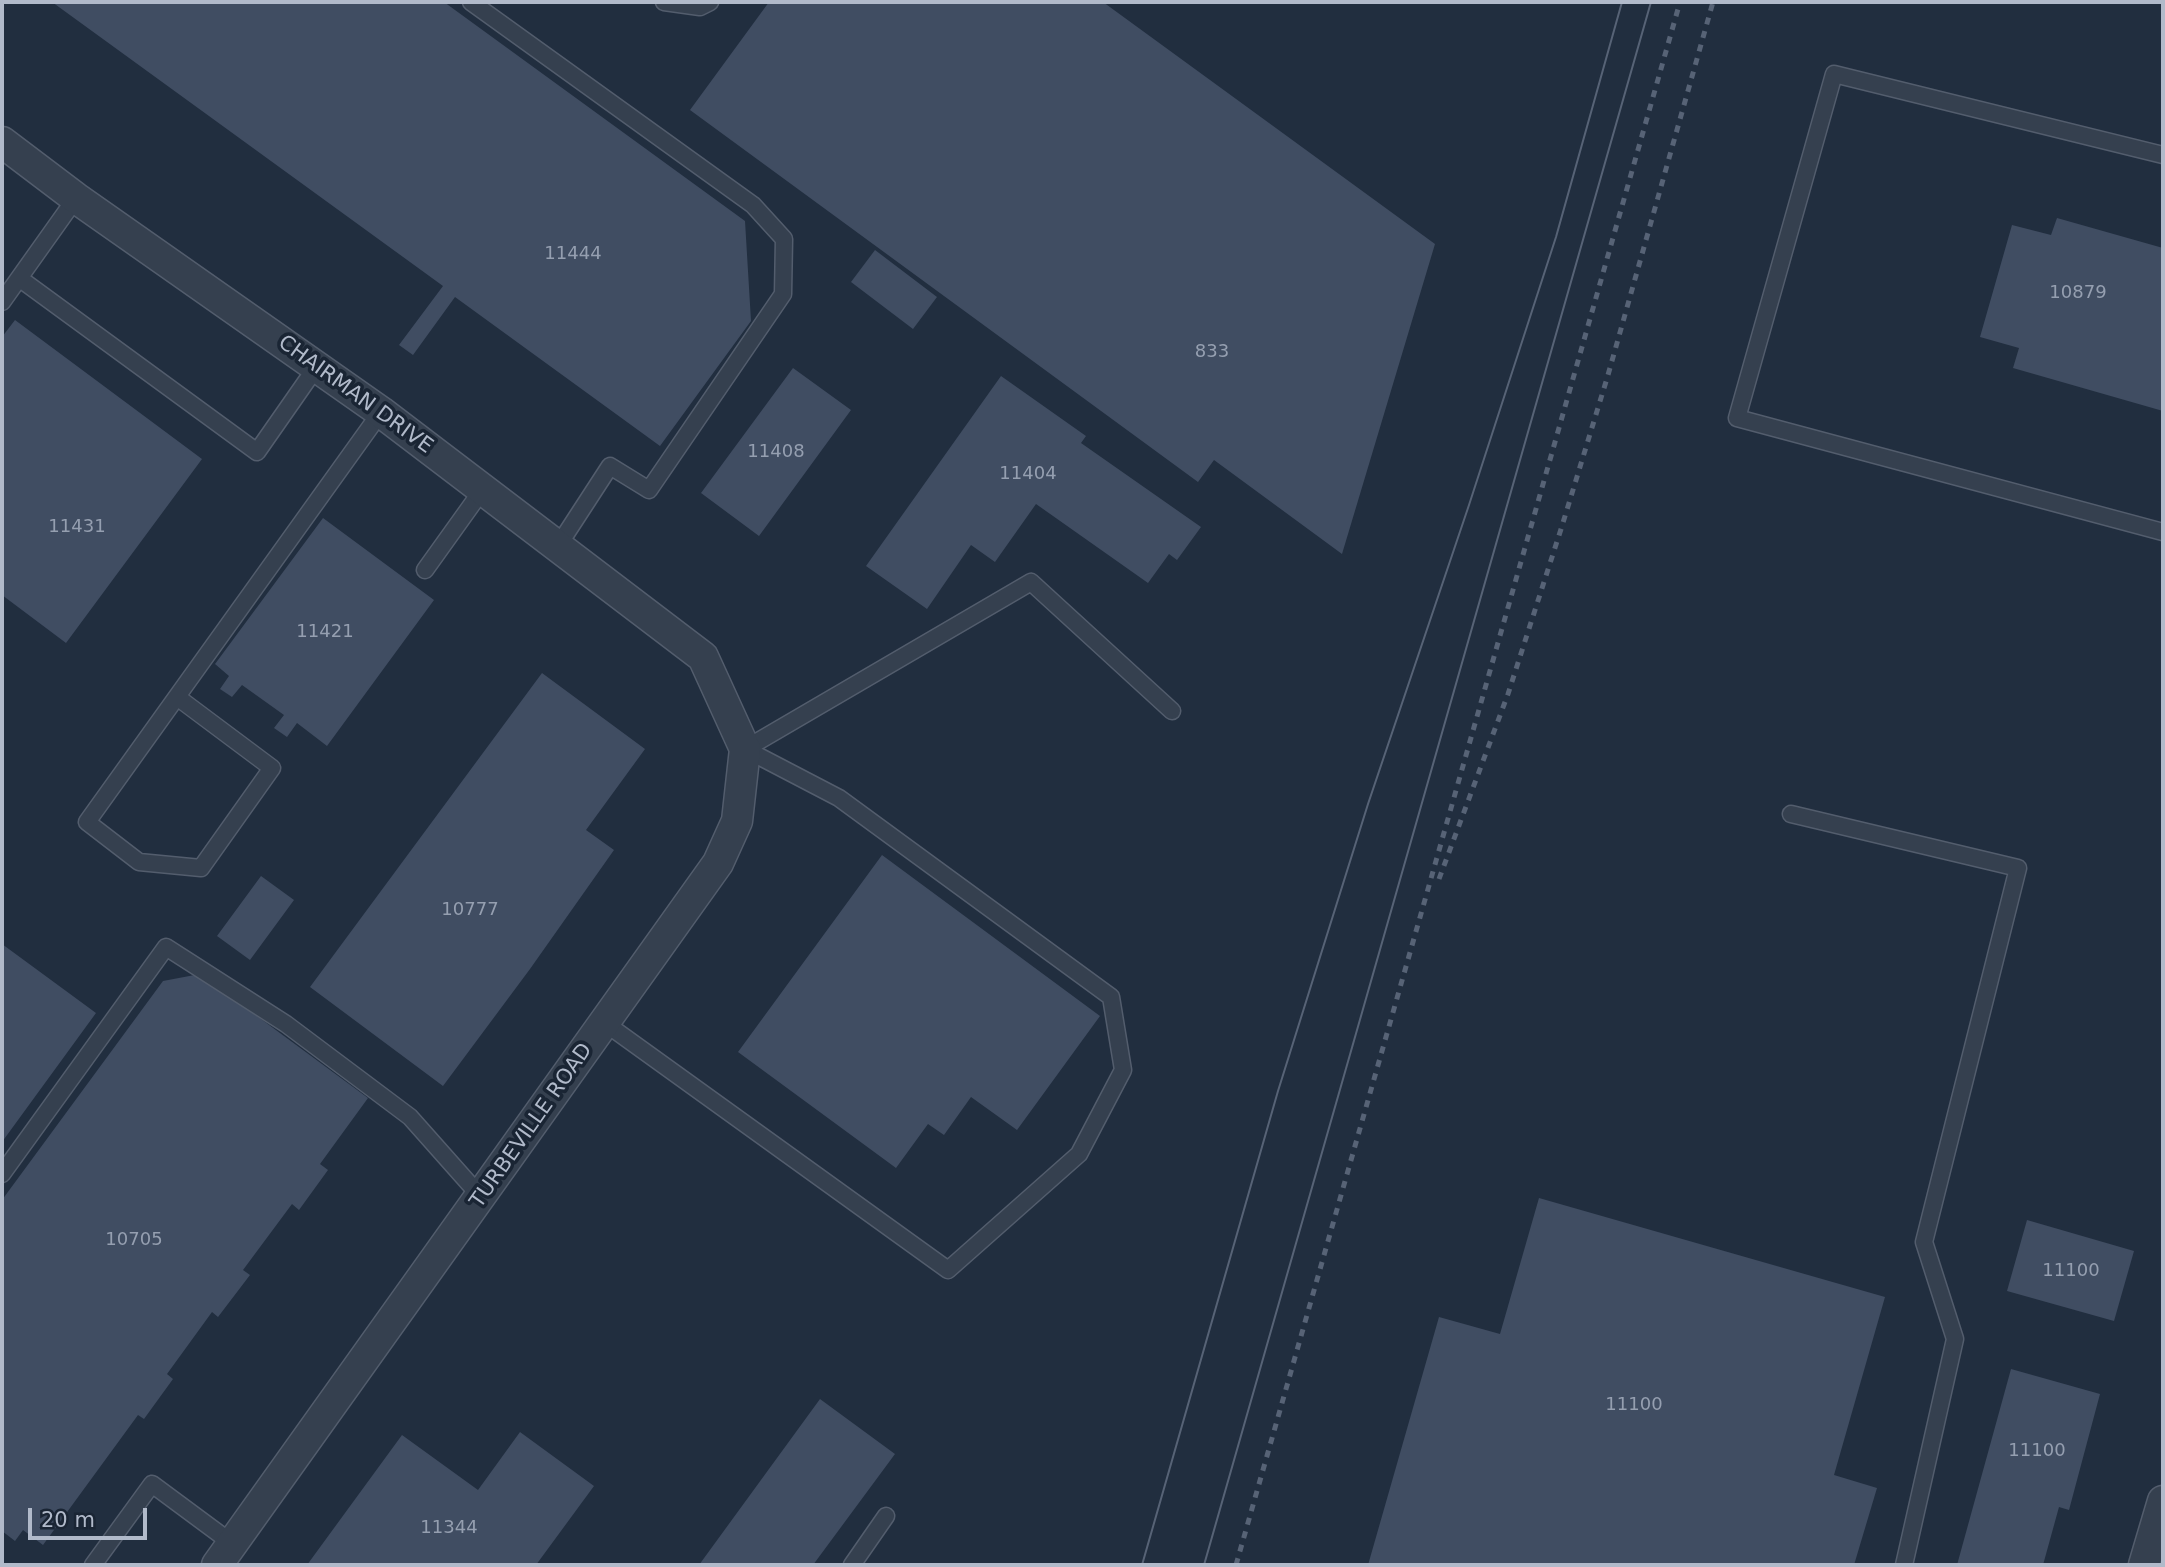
<!DOCTYPE html>
<style>
body{margin:0}
#map{position:relative;width:2165px;height:1567px;overflow:hidden;background:#212e3f;font-family:"DejaVu Sans",sans-serif}
canvas{display:block}
.frame{position:absolute;inset:0;border:4px solid #b1baca;pointer-events:none}
.scale{position:absolute;left:28px;top:1508px;width:119px;height:32px;box-sizing:border-box;border:4px solid #b1baca;border-top:0;padding-left:9px;font-size:21px;line-height:24px;white-space:nowrap;color:#b1baca;-webkit-text-stroke:5px #1a2534;paint-order:stroke}
</style>
<div id="map">
<canvas width="2165" height="1567"></canvas>
<div class="frame"></div>
<div class="scale">20 m</div>
</div>
<script>
const context = document.querySelector('canvas').getContext('2d');
context.lineJoin = 'round';
function fillPath(path, color) { context.fillStyle = color; context.fill(path, 'evenodd'); }
const shape = rows => new Path2D(rows.map(r => 'M' + r).join(''));
function trace(path, color, width, dash) { context.strokeStyle = color; context.lineWidth = width; context.lineCap = dash ? 'butt' : 'round'; context.setLineDash(dash || []); context.stroke(path); }
function write(font, color, halo, rows, align = 'center') {
  context.font = font + ' "DejaVu Sans",sans-serif'; context.lineWidth = 7; context.setLineDash([]); context.textBaseline = 'middle'; context.strokeStyle = halo; context.fillStyle = color; for (const [text, x, y, turn = 0] of rows) {
    context.save(); context.translate(x, y); context.rotate((+turn || 0) * Math.PI / 180); context.textAlign = isNaN(turn) ? turn : align; if (halo) context.strokeText(text, 0, 0); context.fillText(text, 0, 0); context.restore();
  }
}
const building = shape([
 [52,2,444,2,745,221,751,321,660,446,455,297,413,355,399,345,443,286],
 [769,2,1103,2,1435,244,1342,554,1214,460,1198,482,690,110],
 [2057,218,2163,248,2163,411,2013,368,2019,348,1980,337,2012,225,2051,235],
 [875,250,937,297,913,329,851,282],
 [15,320,202,459,66,643,2,595,2,337],
 [793,368,851,410,759,536,701,493],
 [1001,376,1086,436,1081,443,1201,527,1177,560,1169,554,1148,583,1036,504,995,562,971,545,927,609,866,566],
 [323,518,434,600,327,746,297,723,287,737,274,728,284,715,242,685,232,697,220,689,229,676,215,664],
 [542,673,645,749,586,830,614,850,530,969,443,1086,310,987],
 [882,855,1100,1016,1017,1130,971,1097,944,1135,928,1124,896,1168,738,1052],
 [261,876,294,900,250,960,217,936],
 [2,944,96,1013,2,1142],
 [200,974,368,1098,320,1164,328,1170,299,1210,292,1204,243,1270,250,1275,218,1317,212,1312,167,1374,173,1379,144,1419,138,1415,43,1545,23,1530,15,1541,2,1531,2,1200,163,981],
 [1539,1198,1885,1297,1834,1475,1877,1488,1854,1565,1368,1565,1439,1317,1500,1334],
 [2027,1220,2134,1251,2114,1321,2007,1291],
 [2011,1369,2100,1394,2069,1510,2059,1507,2043,1565,1957,1565],
 [820,1399,895,1454,813,1565,699,1565],
 [520,1432,594,1486,536,1565,307,1565,402,1435,478,1490]
]);
const lane = shape([
 [471,2,753,205,784,239,783,294,649,490,610,466,558,546],
 [664,2,700,7,710,2],
 [2163,155,1834,74,1737,418,2163,532],
 [19,278,257,452,317,366],
 [2,302,76,198],
 [425,570,483,489],
 [177,697,272,768,201,868,139,862,87,822,381,412],
 [745,749,1031,582,1172,711],
 [1791,814,2018,868,1924,1242,1955,1339,1904,1565],
 [605,1023,948,1270,1079,1154,1123,1070,1111,997,839,798,745,749],
 [2,1174,166,947,286,1024,410,1117,481,1197],
 [93,1565,152,1484,233,1544],
 [852,1565,886,1516]
]);
const street = shape([
 [2,142,76,198,381,412,703,657,745,749,737,821,718,863,217,1565],
 [2144,1565,2163,1501]
]);
const tram = shape([
 [1142,1565,1278,1091,1368,804,1469,505,1556,237,1622,2],
 [1204,1565,1651,2]
]);
const rail = shape([
 [1439,879,1508,694,1562,526,1608,375,1713,2],
 [1236,1565,1680,2]
]);
const numberNames = [
 ["11444",573,254],
 ["10879",2078,293],
 ["833",1212,352],
 ["11408",776,452],
 ["11404",1028,474],
 ["11431",77,527],
 ["11421",325,632],
 ["10777",470,910],
 ["10705",134,1240],
 ["11100",2071,1271],
 ["11100",1634,1405],
 ["11100",2037,1451],
 ["11344",449,1528]
];
const streetNames = [
 ["CHAIRMAN DRIVE",355,395,36],
 ["TURBEVILLE ROAD",532,1126,-55]
];
fillPath(building, '#404d62');
trace(lane, '#535d6d', 19);
trace(street, '#535d6d', 33);
trace(lane, '#35404f', 16);
trace(street, '#35404f', 30);
trace(tram, '#576376', 2);
trace(rail, '#576376', 5, [7, 7]);
write('18px', '#959fb0', null, numberNames);
write('21px', '#b1baca', '#1a2534', streetNames);
</script>
